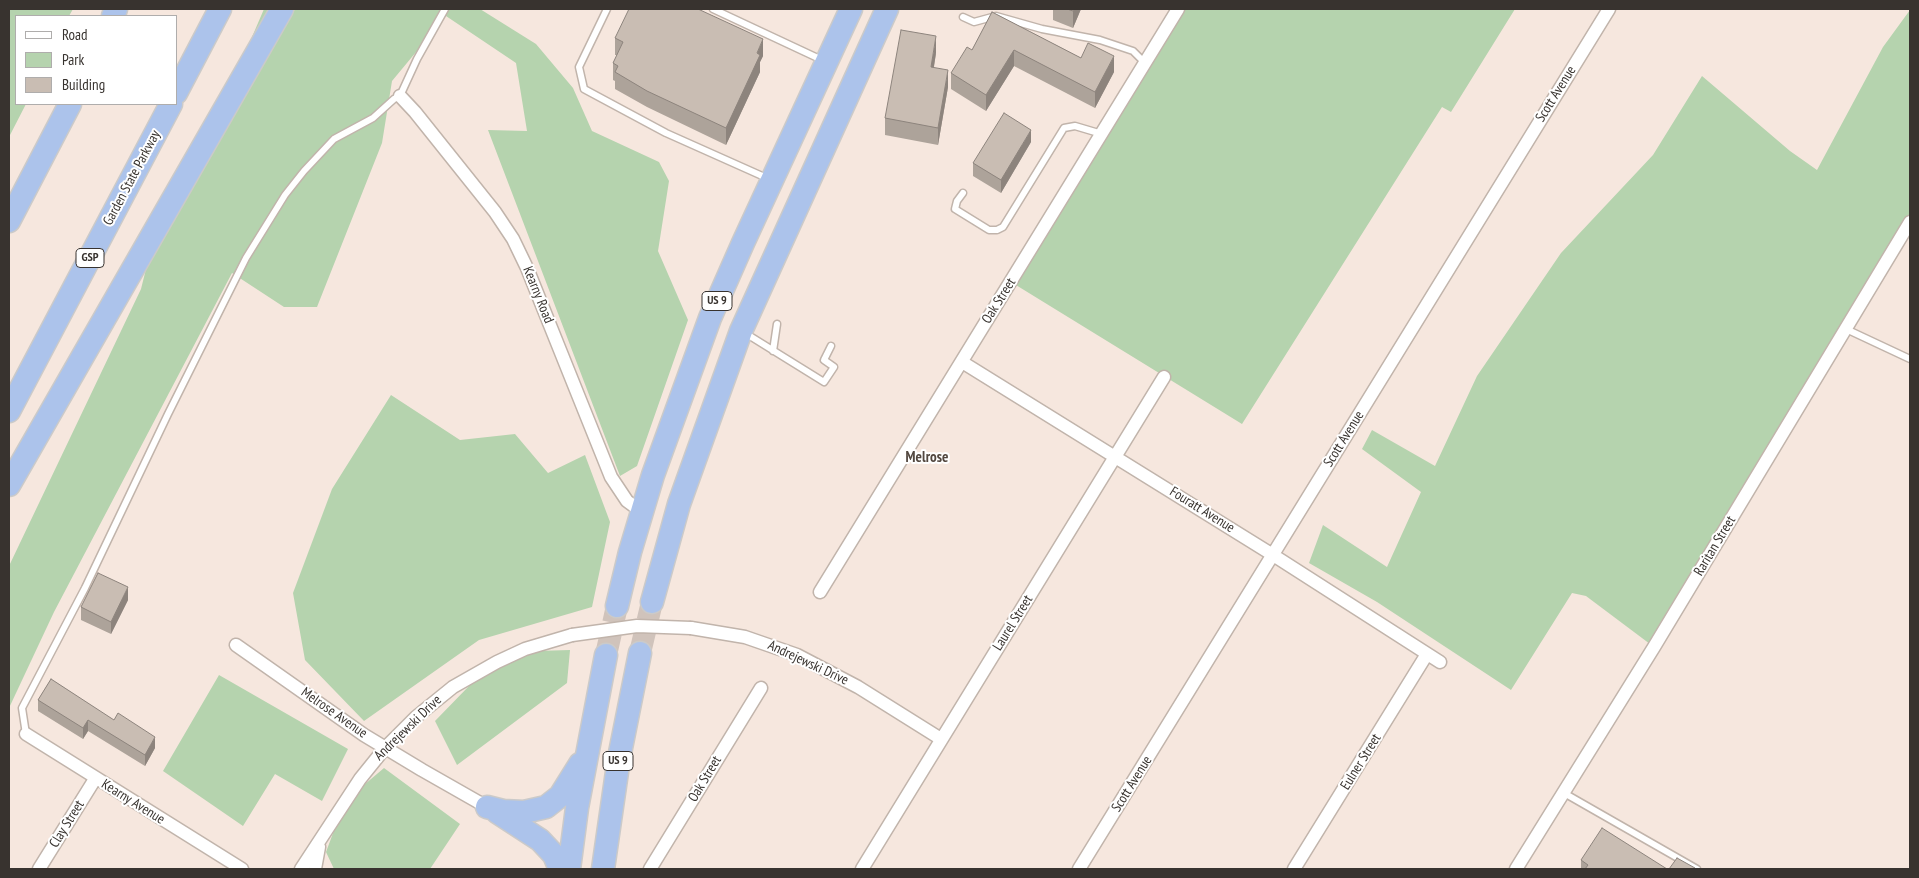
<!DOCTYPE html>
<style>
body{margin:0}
#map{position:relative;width:1919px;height:878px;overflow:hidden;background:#f6e7de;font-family:"PT Sans Narrow",sans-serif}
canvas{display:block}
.frame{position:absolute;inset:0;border:10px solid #38332f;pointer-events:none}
.legend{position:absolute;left:15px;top:15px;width:162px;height:90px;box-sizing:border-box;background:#fff;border:1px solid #afadac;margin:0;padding:6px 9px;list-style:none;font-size:15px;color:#38332f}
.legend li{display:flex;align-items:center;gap:10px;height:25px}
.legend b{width:25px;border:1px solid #afadac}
</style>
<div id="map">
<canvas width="1919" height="878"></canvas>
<div class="frame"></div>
<ul class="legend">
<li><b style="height:6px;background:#fff"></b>Road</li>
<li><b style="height:14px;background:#b5d3ae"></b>Park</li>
<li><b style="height:14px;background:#c9bdb3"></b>Building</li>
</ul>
</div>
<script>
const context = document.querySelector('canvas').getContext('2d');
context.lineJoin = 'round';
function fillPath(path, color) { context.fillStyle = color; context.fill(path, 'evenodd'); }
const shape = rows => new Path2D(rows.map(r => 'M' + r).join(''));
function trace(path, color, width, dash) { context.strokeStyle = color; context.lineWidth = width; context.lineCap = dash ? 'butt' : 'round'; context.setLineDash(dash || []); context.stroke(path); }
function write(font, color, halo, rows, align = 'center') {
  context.font = font + ' "PT Sans Narrow",sans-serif'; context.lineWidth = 4; context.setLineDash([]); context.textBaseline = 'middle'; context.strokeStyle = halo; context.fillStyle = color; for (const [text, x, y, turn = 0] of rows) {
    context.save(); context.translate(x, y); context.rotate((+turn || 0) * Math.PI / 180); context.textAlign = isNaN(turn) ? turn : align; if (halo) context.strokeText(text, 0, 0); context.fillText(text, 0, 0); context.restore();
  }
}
const green = shape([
 [9,9,73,9,69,16,16,16,16,104,26,104,9,137],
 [264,9,271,9,254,37,252,37],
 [295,9,480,9,536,44,573,88,592,131,659,162,669,181,658,251,688,320,637,466,620,476,488,130,527,131,516,63,446,16,392,81,382,143,317,307,284,307,232,273,54,612,9,708,9,566,141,289,147,265],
 [1178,9,1515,9,1451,112,1442,107,1242,424,1011,282],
 [1910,10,1910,222,1654,647,1586,596,1572,593,1511,690,1377,602,1309,563,1323,525,1387,567,1421,492,1362,449,1372,430,1435,466,1477,376,1561,253,1653,155,1702,76,1790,151,1817,170,1883,47],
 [391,395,460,440,515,434,548,473,585,455,610,522,592,607,479,640,364,721,305,660,293,593,332,489],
 [570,650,567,683,457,765,435,721,502,652],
 [219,675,348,749,322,801,275,774,243,826,163,771],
 [384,768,460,824,430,869,334,869,326,852,345,801]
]);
const highwayTunnel = shape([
 [640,653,652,602],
 [606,655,617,606]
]);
const lane = shape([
 [607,9,579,67,584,89,666,133,769,179],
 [713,9,822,60],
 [963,17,974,22,996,16,1042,29,1100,40,1133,51,1145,63],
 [963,193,957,201,955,209,989,230,997,230,1003,227,1064,128,1075,126,1102,134],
 [1846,329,1910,359],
 [745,333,824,382,834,367,824,360,831,346],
 [773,351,777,324],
 [26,734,22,708,85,588,168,414,246,258,285,195,304,171,334,139,373,118,394,99,400,96,417,59,445,9],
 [1564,793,1697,869]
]);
const street = shape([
 [400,96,415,112,495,212,513,239,527,268,611,477,627,501,642,512],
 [962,362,1273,555,1440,662],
 [820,592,1178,9],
 [691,628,745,637,797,655,858,687,941,739],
 [236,645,364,735,422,770,487,807],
 [26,734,242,869],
 [39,869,95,779],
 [301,869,360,779,385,748,416,717,453,687,497,662,525,649,572,635],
 [315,869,319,847],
 [650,869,761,688],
 [862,869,1164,377],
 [1079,869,1609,9],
 [1294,869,1427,654],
 [1516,869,1654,647,1910,222]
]);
const highway = shape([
 [113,16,116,9],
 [176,93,220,9],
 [9,221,70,104],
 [9,411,171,104],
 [9,485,282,9],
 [652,602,679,504,741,331,887,9],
 [617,606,630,552,653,475,710,318,743,243,851,9],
 [487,807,503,811,524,812,546,807,560,796,580,764],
 [497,812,540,840,554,855,560,869],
 [569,869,577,808,606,655],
 [603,869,619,758,640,653]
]);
const streetBridge = shape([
 [572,635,637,626,691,628]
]);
const wall = shape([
 [1051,9,1081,9,1073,28,1053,20,1053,10],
 [992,12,1081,58,1114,72,1095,108,1014,66,986,111,951,89,951,73,972,50],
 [615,38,763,56,760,62,760,72,726,145,647,107,615,89,615,81,613,80,613,63,617,55,615,55],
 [936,53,934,67,948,87,938,145,885,135,885,118],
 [1031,142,1001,193,973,176,973,163],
 [128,600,111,634,81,620,81,607],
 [51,679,155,748,145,766,88,731,83,739,38,711,38,700],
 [1581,860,1667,869,1581,869]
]);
const shadedWall = shape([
 [1074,9,1081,9,1073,28,1073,11],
 [936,36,936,53,931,84,931,67],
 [763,39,763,56,760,62,760,72,726,145,726,128,757,53],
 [1014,50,1014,66,986,111,986,95],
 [1114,56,1114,72,1095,108,1095,92],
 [948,70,948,87,938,145,938,128],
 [1031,130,1031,142,1001,193,1001,180],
 [128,587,128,600,111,634,111,622],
 [88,720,88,731,83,739,83,728],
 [155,737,155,748,145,766,145,755]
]);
const building = shape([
 [629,9,698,9,763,39,757,53,760,55,726,128,647,91,615,72,618,66,613,63,623,42,615,38,629,9],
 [1067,9,1074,9,1073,11,1067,9],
 [992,12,1081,58,1088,43,1114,56,1095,92,1014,50,986,95,951,73,967,47,972,50,992,12],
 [901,30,936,36,931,67,948,70,938,128,885,118,901,30],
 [1004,113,1031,130,1001,180,973,163,1004,113],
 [98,573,128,587,111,622,81,607,98,573],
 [51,679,114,720,118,713,155,737,145,755,88,720,83,728,38,700,51,679],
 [1602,828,1667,869,1585,869,1588,865,1581,860,1602,828],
 [1677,858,1695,868,1694,869,1669,869,1677,858]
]);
const shields = [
 [90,258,28],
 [717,301,30],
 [618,761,30]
];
const shieldNames = [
 ["GSP",90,258],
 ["US 9",717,301],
 ["US 9",618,761]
];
const streetNames = [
 ["Scott Avenue",1556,94,-58],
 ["Garden State Parkway",132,178,-62],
 ["Kearny Road",538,295,68],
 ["Oak Street",999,301,-58],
 ["Scott Avenue",1344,439,-58],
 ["Fouratt Avenue",1202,510,32],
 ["Raritan Street",1715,546,-59],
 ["Laurel Street",1013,623,-58],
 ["Andrejewski Drive",808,663,25],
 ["Melrose Avenue",334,713,35],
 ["Andrejewski Drive",408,728,-44],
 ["Eulner Street",1361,762,-58],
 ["Oak Street",705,779,-59],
 ["Scott Avenue",1132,784,-58],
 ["Kearny Avenue",133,802,32],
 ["Clay Street",67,824,-58]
];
const neighbourhoodNames = [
 ["Melrose",927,458]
];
fillPath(green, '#b5d3ae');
trace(highwayTunnel, '#d0c3bb', 22, [22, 11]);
trace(lane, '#c1b4ab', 9);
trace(street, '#c1b4ab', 15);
trace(highway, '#cbcac9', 25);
trace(lane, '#fff', 6);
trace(street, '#fff', 12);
trace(highway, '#acc3eb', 22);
trace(streetBridge, '#c1b4ab', 15, []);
trace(streetBridge, '#fff', 12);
fillPath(wall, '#ada39a');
fillPath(shadedWall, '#8d847d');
fillPath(building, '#c9bdb3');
trace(building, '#8d847d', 1);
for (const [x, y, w] of shields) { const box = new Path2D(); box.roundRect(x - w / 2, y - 9.5, w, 19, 4); context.fillStyle = '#fff'; context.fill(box); trace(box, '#38332f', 1); }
write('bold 12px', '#38332f', null, shieldNames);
write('14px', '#38332f', '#fff', streetNames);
write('bold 15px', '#534840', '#fff', neighbourhoodNames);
</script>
